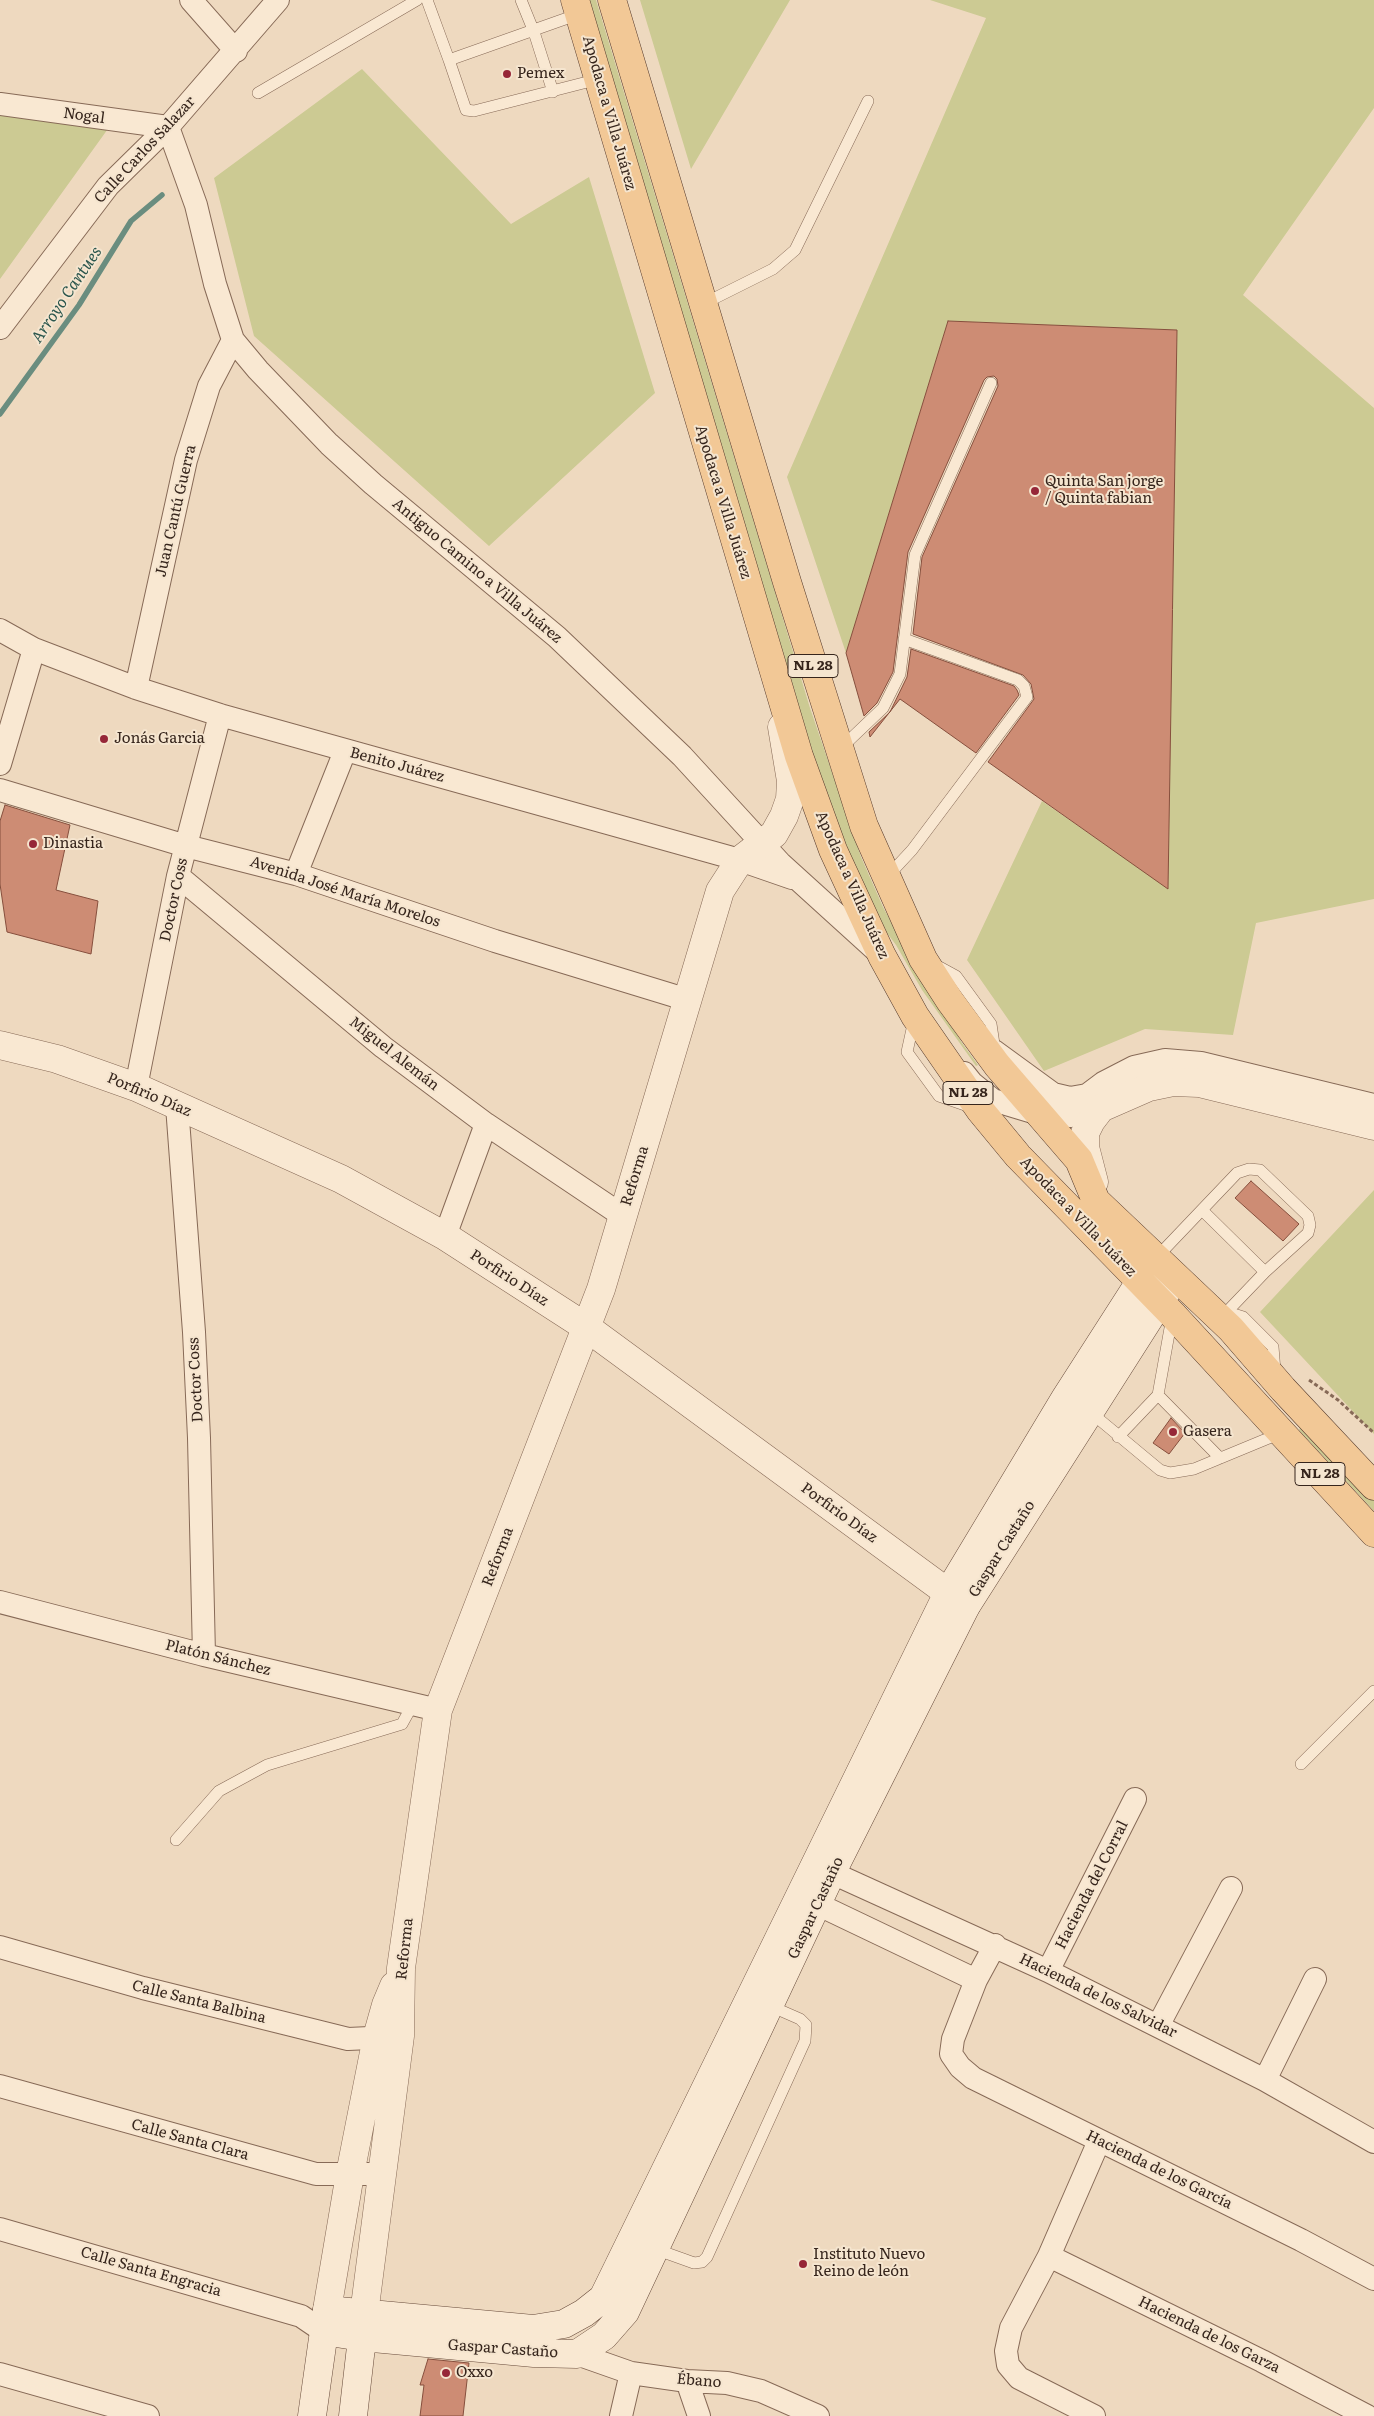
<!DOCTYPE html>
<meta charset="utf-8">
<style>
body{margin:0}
canvas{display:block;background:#eed9bf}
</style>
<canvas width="1374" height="2416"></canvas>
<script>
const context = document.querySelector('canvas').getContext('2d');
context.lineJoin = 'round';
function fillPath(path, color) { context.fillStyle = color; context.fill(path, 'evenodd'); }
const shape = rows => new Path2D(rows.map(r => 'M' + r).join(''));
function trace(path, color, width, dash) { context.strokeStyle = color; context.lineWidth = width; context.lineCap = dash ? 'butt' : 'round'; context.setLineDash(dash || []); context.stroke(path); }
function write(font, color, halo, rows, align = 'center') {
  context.font = font + ' Literata,serif'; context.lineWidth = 4; context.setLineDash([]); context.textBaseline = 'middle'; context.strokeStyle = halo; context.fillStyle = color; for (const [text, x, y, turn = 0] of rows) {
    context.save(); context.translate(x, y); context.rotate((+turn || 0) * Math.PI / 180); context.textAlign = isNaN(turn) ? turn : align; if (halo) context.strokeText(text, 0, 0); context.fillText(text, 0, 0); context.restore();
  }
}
const green = shape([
 [586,0,596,0,810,708,861,857,883,907,903,944,962,1043,978,1065,976,1066,922,990,896,945,872,913,822,784],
 [640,0,790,0,691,169],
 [930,0,1374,0,1374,108,1243,295,1374,408,1374,899,1256,923,1233,1035,1145,1029,1044,1071,967,960,1042,801,1168,888,1177,330,948,321,846,653,787,477,986,18],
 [362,69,511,224,589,177,655,393,489,546,254,336,214,178],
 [0,113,110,126,0,279],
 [1374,1190,1374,1434,1260,1312],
 [1300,1428,1374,1492,1374,1511,1299,1430]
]);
const stream = shape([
 [0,414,79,305,131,221,162,195]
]);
const building = shape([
 [948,321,1177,330,1168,889,988,762,1034,699,1031,684,1023,675,913,634,922,557,998,386,997,379,994,376,987,377,984,380,908,552,893,672,877,703,864,716,846,653,948,321],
 [911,649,1014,686,1017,690,1019,695,976,753,900,699,870,737,869,732,890,712,907,677,911,649],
 [5,805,70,825,56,890,98,901,91,954,7,932,0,884,0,821,5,805],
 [1251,1181,1299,1224,1283,1241,1235,1198,1251,1181],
 [1171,1418,1185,1433,1169,1454,1153,1443,1171,1418],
 [428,2359,469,2363,463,2416,420,2416,424,2385,420,2385,428,2359]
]);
const path = shape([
 [1309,1380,1338,1400,1374,1433]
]);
const service = shape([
 [427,0,449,60],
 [521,0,534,32,553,92],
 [579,14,449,60,466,110,474,111,599,79],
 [258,93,417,0],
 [703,304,773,269,795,250,868,101],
 [841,748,883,708,900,674,915,555,991,383],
 [886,878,912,850,1027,697,1024,686,1018,680,904,639],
 [934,964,956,976,991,1024,995,1051],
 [914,1020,907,1052,939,1096,971,1107],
 [1203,1211,1265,1272],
 [1156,1258,1237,1173,1249,1169,1260,1170,1308,1216,1310,1225,1308,1233,1265,1272,1220,1319],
 [1221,1310,1243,1317,1273,1347,1275,1371],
 [1172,1317,1158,1395,1220,1458],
 [1089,1411,1160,1470,1170,1473,1194,1469,1281,1433],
 [1118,1437,1158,1395],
 [1301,1764,1374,1691],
 [176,1840,219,1791,267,1765,402,1724,413,1704],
 [655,2249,694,2263,702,2262,707,2257,805,2041,806,2025,800,2019,768,2005]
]);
const minor = shape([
 [191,0,236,51],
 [0,104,168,127],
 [168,127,196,205,215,284,233,340,258,370,329,444,373,484,557,637,682,756,781,864,878,952],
 [0,328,108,186,168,127,278,0],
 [0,630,34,649,136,688,220,715,740,860,792,878],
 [136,688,186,460,209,386,233,340],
 [0,764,34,649],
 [0,790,186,846,296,874,495,941,688,1000],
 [296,874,345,751],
 [178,876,383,1047,486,1124,623,1216],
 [994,1051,1053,1094,1070,1098,1087,1095,1103,1083,1134,1067,1165,1060,1201,1063,1374,1105],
 [964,1073,972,1083,993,1100,1036,1113,1070,1116,1101,1108],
 [136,1087,178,876,220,715],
 [177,1106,194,1332,199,1438,204,1655],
 [445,1236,486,1124],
 [0,1602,204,1655,438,1710],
 [817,1866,1048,1971,1265,2080,1374,2142],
 [800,1898,819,1905,976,1980],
 [995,1945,976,1980,953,2039,951,2054,960,2067,973,2078,1301,2240,1374,2279],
 [0,1947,143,1988,348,2039,392,2037],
 [1048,1971,1135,1799],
 [1158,2026,1231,1888],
 [1265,2080,1315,1979],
 [0,2086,316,2174,383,2174],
 [0,2229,301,2316,323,2331],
 [1049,2256,1262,2361,1367,2416],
 [577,2354,631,2373,687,2381,727,2383,761,2391,818,2416],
 [0,2374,148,2416],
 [687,2381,699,2416],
 [621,2416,631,2373],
 [1094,2416,1019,2378,1008,2365,1006,2351,1011,2328,1049,2256,1099,2141]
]);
const tertiary = shape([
 [0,1045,57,1059,136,1087,341,1179,445,1236,586,1327,966,1606],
 [1094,1182,1085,1147,1085,1133,1091,1121,1101,1108,1149,1087,1173,1082,1199,1083,1374,1126],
 [327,2310,350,2174,377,2037,386,2005,394,1986],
 [364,2314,400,2036,401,1968,438,1710,601,1289,720,891,740,860,774,834,784,816,790,799,791,781,782,727]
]);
const secondary = shape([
 [323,2331,362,2337,534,2353,577,2354,604,2336,625,2312,832,1872,966,1606,1173,1281],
 [312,2416,327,2310,533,2329,564,2324,584,2313,603,2298,948,1593,1066,1397,1152,1263],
 [353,2416,364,2321]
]);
const primary = shape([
 [575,0,799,756,833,850,882,956,915,1016,980,1110,1018,1156,1173,1315,1374,1533],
 [612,0,787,582,864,826,923,959,950,1001,997,1065,1079,1160,1096,1201,1231,1329,1283,1389,1374,1486]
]);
const markers = [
 [507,74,5,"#962738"],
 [1035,491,5,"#962738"],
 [104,739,5,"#962738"],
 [33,844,5,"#962738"],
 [1173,1432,5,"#962738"],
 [803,2264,5,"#962738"],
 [446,2373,5,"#962738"]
];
const shields = [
 [813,666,50],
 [968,1093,50],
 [1320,1474,50]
];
const shieldNames = [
 ["NL 28",813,666],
 ["NL 28",968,1093],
 ["NL 28",1320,1474]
];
const poiNames = [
 ["Pemex",517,74],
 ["Quinta San jorge",1045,482],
 ["/ Quinta fabian",1045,499],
 ["Jonás Garcia",114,739],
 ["Dinastia",43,844],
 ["Gasera",1183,1432],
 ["Instituto Nuevo",813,2255],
 ["Reino de león",813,2272],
 ["Oxxo",456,2373]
];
const streetNames = [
 ["Apodaca a Villa Juárez",609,113,74],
 ["Nogal",84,116,8],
 ["Calle Carlos Salazar",145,150,-47],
 ["Apodaca a Villa Juárez",723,502,73],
 ["Juan Cantú Guerra",176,511,-77],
 ["Antiguo Camino a Villa Juárez",477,571,40],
 ["Benito Juárez",397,765,15],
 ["Apodaca a Villa Juárez",852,885,66],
 ["Avenida José María Morelos",345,892,18],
 ["Doctor Coss",174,900,-78],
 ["Miguel Alemán",394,1054,38],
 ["Porfirio Díaz",149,1095,23],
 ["Reforma",635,1176,-73],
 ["Apodaca a Villa Juárez",1078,1217,46],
 ["Porfirio Díaz",509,1278,33],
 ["Doctor Coss",196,1380,-93],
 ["Porfirio Díaz",839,1513,36],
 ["Gaspar Castaño",1002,1549,-58],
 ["Reforma",498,1557,-69],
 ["Platón Sánchez",218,1658,14],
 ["Hacienda del Corral",1092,1885,-63],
 ["Gaspar Castaño",816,1908,-65],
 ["Reforma",405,1949,-84],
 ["Hacienda de los Salvidar",1098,1996,26],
 ["Calle Santa Balbina",199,2002,14],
 ["Calle Santa Clara",190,2140,15],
 ["Hacienda de los García",1159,2170,26],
 ["Calle Santa Engracia",151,2272,16],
 ["Hacienda de los Garza",1209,2335,26],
 ["Gaspar Castaño",503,2349,4],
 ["Ébano",699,2381,5]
];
const waterNames = [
 ["Arroyo Cantues",67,295,-56]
];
fillPath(green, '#ccca93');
trace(stream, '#6a8d7f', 5.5);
fillPath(building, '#cd8c74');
trace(building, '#864f3d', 1);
trace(service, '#876a57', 12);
trace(minor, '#876a57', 24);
trace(tertiary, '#876a57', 29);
trace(secondary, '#684b3b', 29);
trace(primary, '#54392c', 29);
trace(path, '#876a57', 3, [4, 2.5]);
trace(service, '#f9e8d2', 11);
trace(minor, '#f9e8d2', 22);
trace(tertiary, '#f9e8d2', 28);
trace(secondary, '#f9e8d2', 28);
trace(primary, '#f2c896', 28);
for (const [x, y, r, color] of markers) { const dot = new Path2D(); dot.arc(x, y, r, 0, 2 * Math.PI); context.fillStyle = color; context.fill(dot); trace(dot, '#f5e5cf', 2); }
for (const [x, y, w] of shields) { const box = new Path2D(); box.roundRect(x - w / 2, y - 11.5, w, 23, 4); context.fillStyle = '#f5e5cf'; context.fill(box); trace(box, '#36251c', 1); }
write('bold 14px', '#36251c', null, shieldNames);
write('15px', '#36251c', '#f5e5cf', poiNames, 'left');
write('15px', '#36251c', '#f5e5cf', streetNames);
write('italic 16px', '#2b564d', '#f5e5cf', waterNames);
</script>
